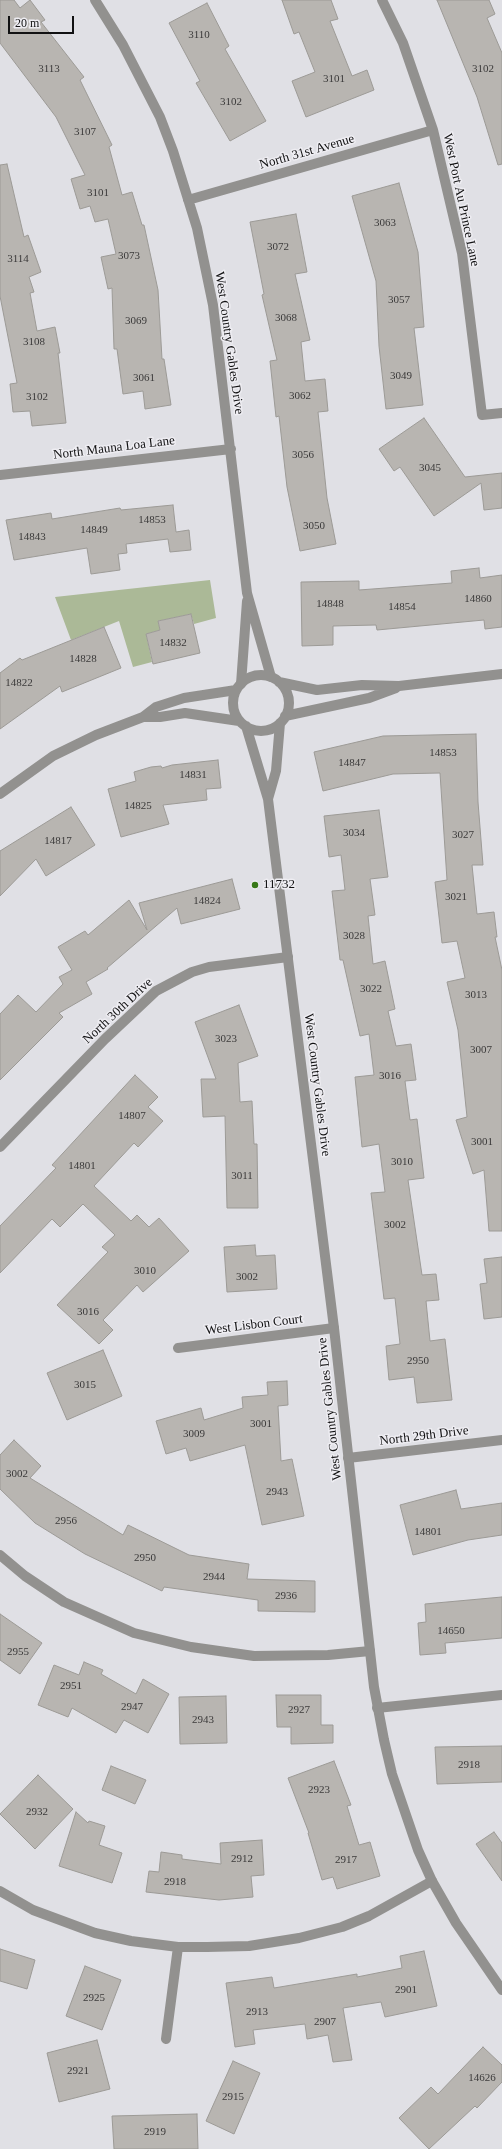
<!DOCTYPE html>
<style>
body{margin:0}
#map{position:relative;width:502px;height:2149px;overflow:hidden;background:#e0e0e5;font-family:"Times New Roman",serif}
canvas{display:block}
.scale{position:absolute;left:8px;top:16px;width:66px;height:18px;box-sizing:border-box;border:2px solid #111112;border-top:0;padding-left:5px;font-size:12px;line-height:14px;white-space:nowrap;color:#111112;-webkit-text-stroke:3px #eeedf2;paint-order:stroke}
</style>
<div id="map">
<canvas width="502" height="2149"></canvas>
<div class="scale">20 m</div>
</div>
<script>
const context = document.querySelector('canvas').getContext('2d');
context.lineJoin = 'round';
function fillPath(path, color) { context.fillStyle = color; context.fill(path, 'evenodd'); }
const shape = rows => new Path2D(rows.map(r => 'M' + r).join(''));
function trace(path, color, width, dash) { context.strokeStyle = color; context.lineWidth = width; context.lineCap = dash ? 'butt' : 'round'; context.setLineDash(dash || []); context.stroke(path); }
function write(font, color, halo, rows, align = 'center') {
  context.font = font + ' "Times New Roman",serif'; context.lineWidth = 3; context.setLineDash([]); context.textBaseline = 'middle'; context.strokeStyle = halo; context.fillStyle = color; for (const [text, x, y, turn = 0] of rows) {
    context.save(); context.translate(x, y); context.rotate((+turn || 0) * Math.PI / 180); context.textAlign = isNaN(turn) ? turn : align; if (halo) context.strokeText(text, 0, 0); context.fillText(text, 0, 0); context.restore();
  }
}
const green = shape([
 [210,580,216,618,194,624,191,614,158,621,160,630,146,634,152,662,133,667,119,621,71,640,55,597]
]);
const building = shape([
 [0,0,14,0,20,8,30,0,45,20,41,22,84,77,80,80,112,145,109,147,122,195,132,192,142,225,144,225,158,290,162,359,164,359,171,405,145,409,143,391,123,394,117,349,114,349,112,288,108,289,101,257,116,254,108,219,95,222,90,206,80,209,71,179,85,175,56,117,0,43,0,0],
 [282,0,331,0,338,19,330,21,352,76,367,70,374,90,306,117,292,81,315,72,299,32,294,34,282,0],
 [437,0,489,0,495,14,487,18,502,53,502,164,498,165,477,97,437,0],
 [207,3,229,46,225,49,266,121,230,141,196,83,200,81,169,23,207,3],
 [7,164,24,237,28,235,41,272,29,277,34,292,30,293,37,331,55,327,60,353,58,353,66,423,32,426,30,411,13,412,10,384,17,383,0,296,0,165,7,164],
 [399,183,418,252,424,327,414,328,423,405,386,409,379,346,376,281,352,196,399,183],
 [296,214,307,272,295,274,310,340,301,342,305,381,325,379,328,411,318,412,327,498,336,544,300,551,287,487,279,416,276,417,270,361,277,360,262,295,264,294,250,222,296,214],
 [424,418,465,477,502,473,502,508,484,510,481,483,434,516,400,467,394,471,379,449,424,418],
 [173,505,176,532,189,530,191,550,170,552,168,539,126,544,127,553,118,554,120,570,91,574,87,548,14,560,6,520,51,513,52,519,120,508,121,510,173,505],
 [479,568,480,578,502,575,502,627,485,629,484,620,377,630,376,625,333,626,333,645,302,646,301,582,359,581,359,590,452,583,451,571,479,568],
 [191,614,200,653,153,664,146,634,160,630,158,621,191,614],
 [104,627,121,668,62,692,60,686,0,729,0,673,20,658,22,660,104,627],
 [476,734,478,802,483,865,472,865,477,914,494,912,497,937,495,937,502,970,502,1231,489,1231,484,1170,473,1174,456,1120,467,1117,458,1030,447,982,465,978,457,941,442,943,435,882,447,880,440,773,393,774,323,791,314,752,383,736,476,734],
 [218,760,221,788,206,789,207,800,163,805,169,824,121,837,108,789,136,781,134,772,151,767,161,766,162,768,172,765,218,760],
 [71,807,95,845,46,876,36,859,0,896,0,851,71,807],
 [379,810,388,877,370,879,375,915,368,916,373,964,385,961,395,1009,388,1011,396,1046,411,1044,416,1080,405,1081,410,1120,417,1119,424,1178,408,1180,422,1275,436,1274,439,1300,426,1301,430,1341,445,1339,452,1400,417,1403,414,1377,389,1380,386,1346,400,1344,395,1298,384,1299,371,1193,385,1192,379,1144,362,1147,355,1077,374,1075,369,1034,360,1036,343,960,340,960,332,891,345,890,341,855,329,857,324,816,379,810],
 [232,879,240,909,181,924,177,908,107,968,108,969,86,982,92,994,59,1013,63,1017,0,1080,0,1014,18,995,36,1012,63,984,59,977,72,970,58,947,85,931,88,935,129,900,147,930,139,903,232,879],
 [239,1005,258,1056,238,1063,240,1102,252,1101,254,1144,257,1144,258,1208,227,1208,225,1116,203,1117,201,1079,216,1079,195,1022,239,1005],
 [135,1075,158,1097,148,1107,163,1121,138,1147,134,1143,94,1186,131,1221,137,1215,149,1227,159,1218,189,1251,143,1292,137,1285,103,1320,113,1330,99,1344,57,1305,108,1252,102,1247,115,1235,83,1204,60,1227,52,1219,0,1273,0,1226,56,1168,52,1165,135,1075],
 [255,1245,256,1256,275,1255,277,1289,227,1292,224,1247,255,1245],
 [502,1257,502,1317,484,1319,480,1284,487,1283,484,1259,502,1257],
 [103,1350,122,1396,67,1420,47,1373,103,1350],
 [287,1381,288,1405,278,1406,281,1461,292,1459,304,1516,262,1525,245,1445,190,1461,186,1448,166,1454,156,1421,201,1408,204,1420,243,1408,242,1397,268,1395,267,1382,287,1381],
 [14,1440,41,1466,30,1478,123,1535,128,1525,189,1555,249,1564,247,1579,315,1581,315,1612,258,1611,258,1600,164,1587,162,1591,85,1554,35,1523,0,1489,0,1455,14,1440],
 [456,1490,461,1509,502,1503,502,1535,468,1540,413,1555,400,1505,456,1490],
 [502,1597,502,1638,445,1643,446,1653,420,1655,418,1623,426,1622,425,1604,502,1597],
 [0,1614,42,1643,20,1674,0,1660,0,1614],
 [84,1662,103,1670,101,1674,136,1694,143,1679,169,1694,148,1733,124,1720,116,1733,72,1708,68,1717,38,1705,54,1665,79,1675,84,1662],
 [276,1695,321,1695,321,1725,333,1725,333,1743,291,1744,291,1727,277,1727,276,1695],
 [226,1696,227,1743,180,1744,179,1697,226,1696],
 [502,1746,502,1782,437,1784,435,1747,502,1746],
 [334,1761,351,1805,347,1806,359,1845,370,1842,380,1876,337,1889,333,1877,322,1880,308,1833,309,1833,288,1778,334,1761],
 [111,1766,146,1780,135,1804,102,1790,111,1766],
 [38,1775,73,1809,35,1849,0,1814,38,1775],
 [76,1812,88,1823,89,1821,105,1826,99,1845,122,1853,112,1883,59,1866,76,1812],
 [494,1832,502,1843,502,1881,476,1844,494,1832],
 [262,1840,264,1875,251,1876,253,1897,219,1900,146,1892,149,1871,159,1872,161,1852,182,1855,182,1859,221,1864,220,1843,262,1840],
 [0,1949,35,1960,27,1989,0,1981,0,1949],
 [424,1951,437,2006,385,2017,381,2002,343,2008,352,2060,333,2062,328,2035,307,2039,305,2024,253,2030,255,2044,235,2047,226,1983,272,1977,274,1988,357,1974,357,1977,402,1968,400,1956,424,1951],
 [85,1966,121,1980,102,2030,66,2016,85,1966],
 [97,2040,110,2089,59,2102,47,2053,97,2040],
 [483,2047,502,2065,502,2082,477,2108,475,2106,429,2149,399,2118,431,2087,438,2094,483,2047],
 [233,2061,260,2073,234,2134,206,2121,233,2061],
 [197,2114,198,2149,114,2149,112,2116,197,2114]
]);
const minor = shape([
 [95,0,123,45,160,117,173,151,197,228,213,305,247,593,271,677],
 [382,0,403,43,433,130,462,253,482,415,502,413],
 [188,200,433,130],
 [0,475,231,449],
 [241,684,247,601],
 [0,1147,105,1039,156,991,192,972,209,967,288,957],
 [178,1348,334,1328],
 [348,1458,502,1440],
 [0,1555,25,1576,64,1602,134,1633,191,1647,254,1656,328,1655,370,1651],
 [377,1708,502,1695],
 [0,1891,33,1910,95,1933,131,1941,178,1947,207,1947,249,1946,299,1938,342,1927,369,1916,432,1881],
 [166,2039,178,1947]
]);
const tertiary = shape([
 '233 703a28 28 0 1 1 56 0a28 28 0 1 1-56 0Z',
 [279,682,317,690,362,685,399,686,502,674],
 [285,716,369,698,396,688],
 [143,717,160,717,185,713,239,721],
 [246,726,268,799,334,1328,374,1687,384,1740,392,1774,418,1850,432,1881,456,1923,502,1990],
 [0,794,53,756,96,735,143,717,156,707,184,698,236,690],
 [268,799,276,771,280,723]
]);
const markers = [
 [255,885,4,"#387918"]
];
const numberNames = [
 ["3110",199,35],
 ["3113",49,69],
 ["3102",483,69],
 ["3101",334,79],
 ["3102",231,102],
 ["3107",85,132],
 ["3101",98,193],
 ["3063",385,223],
 ["3072",278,247],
 ["3073",129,256],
 ["3114",18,259],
 ["3057",399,300],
 ["3068",286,318],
 ["3069",136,321],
 ["3108",34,342],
 ["3049",401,376],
 ["3061",144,378],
 ["3062",300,396],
 ["3102",37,397],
 ["3056",303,455],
 ["3045",430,468],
 ["14853",152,520],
 ["3050",314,526],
 ["14849",94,530],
 ["14843",32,537],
 ["14860",478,599],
 ["14848",330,604],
 ["14854",402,607],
 ["14832",173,643],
 ["14828",83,659],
 ["14822",19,683],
 ["14853",443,753],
 ["14847",352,763],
 ["14831",193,775],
 ["14825",138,806],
 ["3034",354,833],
 ["3027",463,835],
 ["14817",58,841],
 ["3021",456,897],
 ["14824",207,901],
 ["3028",354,936],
 ["3022",371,989],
 ["3013",476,995],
 ["3023",226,1039],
 ["3007",481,1050],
 ["3016",390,1076],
 ["14807",132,1116],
 ["3001",482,1142],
 ["3010",402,1162],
 ["14801",82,1166],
 ["3011",242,1176],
 ["3002",395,1225],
 ["3010",145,1271],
 ["3002",247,1277],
 ["3016",88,1312],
 ["2950",418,1361],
 ["3015",85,1385],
 ["3001",261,1424],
 ["3009",194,1434],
 ["3002",17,1474],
 ["2943",277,1492],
 ["2956",66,1521],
 ["14801",428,1532],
 ["2950",145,1558],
 ["2944",214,1577],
 ["2936",286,1596],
 ["14650",451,1631],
 ["2955",18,1652],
 ["2951",71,1686],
 ["2947",132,1707],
 ["2927",299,1710],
 ["2943",203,1720],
 ["2918",469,1765],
 ["2923",319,1790],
 ["2932",37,1812],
 ["2912",242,1859],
 ["2917",346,1860],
 ["2918",175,1882],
 ["2901",406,1990],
 ["2925",94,1998],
 ["2913",257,2012],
 ["2907",325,2022],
 ["2921",78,2071],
 ["14626",482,2078],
 ["2915",233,2097],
 ["2919",155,2132]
];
const streetNames = [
 ["North 31st Avenue",307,152,-16],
 ["West Port Au Prince Lane",461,200,78],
 ["West Country Gables Drive",229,343,82],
 ["North Mauna Loa Lane",114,448,-7],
 ["North 30th Drive",118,1011,-43],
 ["West Country Gables Drive",317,1085,83],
 ["West Lisbon Court",254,1325,-7],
 ["West Country Gables Drive",330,1409,-96],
 ["North 29th Drive",424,1436,-7]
];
const poiNames = [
 ["11732",263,885]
];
fillPath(green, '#abb997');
fillPath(building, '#b8b5b1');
trace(building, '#9c9a96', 1);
trace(minor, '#92918f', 10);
trace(tertiary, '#92918f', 10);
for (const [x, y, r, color] of markers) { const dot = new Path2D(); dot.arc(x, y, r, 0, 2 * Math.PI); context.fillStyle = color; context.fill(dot); trace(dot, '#eeedf2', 1.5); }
write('11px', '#3b3a3a', null, numberNames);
write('13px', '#111112', '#eeedf2', streetNames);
write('13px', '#111112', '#eeedf2', poiNames, 'left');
</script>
